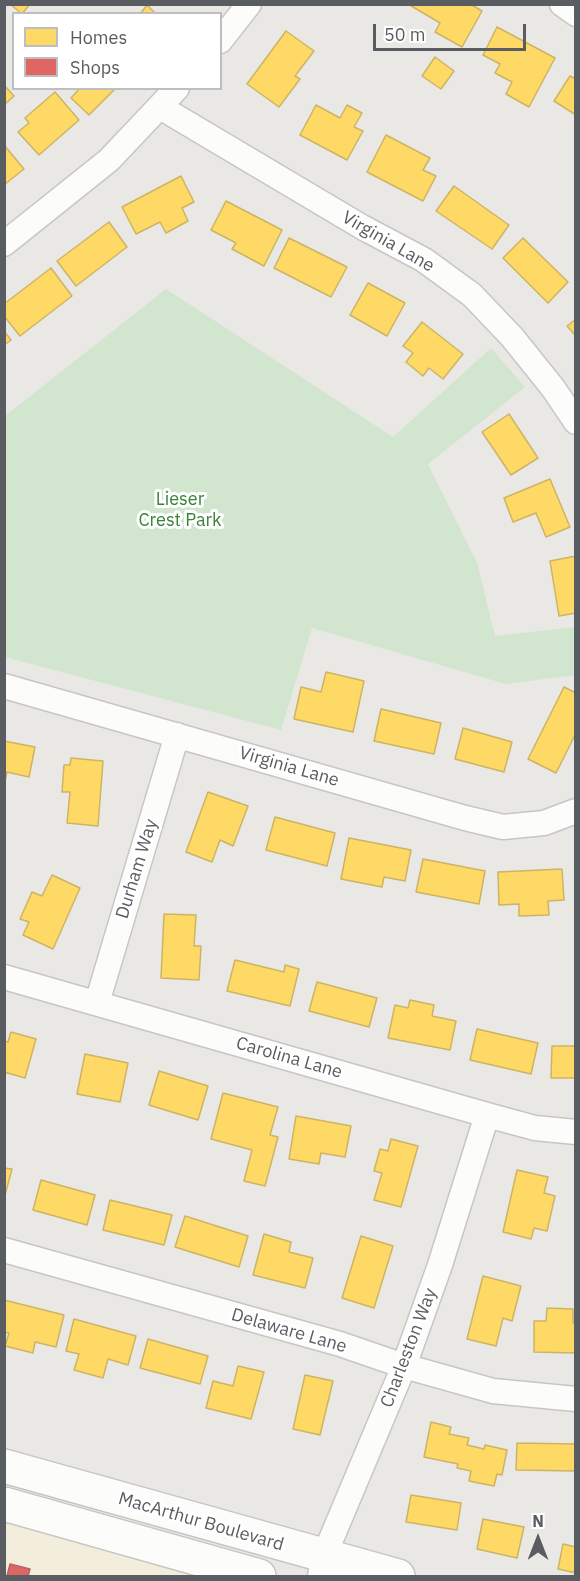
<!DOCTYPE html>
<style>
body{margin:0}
#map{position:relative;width:580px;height:1581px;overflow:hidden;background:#e9e8e4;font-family:"IBM Plex Sans",sans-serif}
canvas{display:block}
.frame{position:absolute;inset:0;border:6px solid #595d61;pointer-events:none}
.legend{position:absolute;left:12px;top:12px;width:210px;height:78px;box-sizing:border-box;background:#fff;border:2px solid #bdbec0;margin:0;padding:8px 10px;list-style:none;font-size:18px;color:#595d61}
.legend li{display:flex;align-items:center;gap:12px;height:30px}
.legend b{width:30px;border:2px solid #bdbec0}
.north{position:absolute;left:508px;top:1509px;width:60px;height:60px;-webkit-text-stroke:4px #fff;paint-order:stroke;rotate:0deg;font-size:16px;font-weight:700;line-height:24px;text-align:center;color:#595d61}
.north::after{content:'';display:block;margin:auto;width:21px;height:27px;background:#595d61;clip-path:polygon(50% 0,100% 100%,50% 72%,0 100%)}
.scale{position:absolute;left:373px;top:24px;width:153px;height:27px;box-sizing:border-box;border:3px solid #595d61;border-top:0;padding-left:8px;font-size:18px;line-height:21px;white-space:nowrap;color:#595d61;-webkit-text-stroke:4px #fff;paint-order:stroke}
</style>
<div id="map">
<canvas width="580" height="1581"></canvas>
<div class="frame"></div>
<ul class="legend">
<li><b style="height:16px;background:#ffd966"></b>Homes</li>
<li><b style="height:16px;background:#e06666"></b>Shops</li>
</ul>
<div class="north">N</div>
<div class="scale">50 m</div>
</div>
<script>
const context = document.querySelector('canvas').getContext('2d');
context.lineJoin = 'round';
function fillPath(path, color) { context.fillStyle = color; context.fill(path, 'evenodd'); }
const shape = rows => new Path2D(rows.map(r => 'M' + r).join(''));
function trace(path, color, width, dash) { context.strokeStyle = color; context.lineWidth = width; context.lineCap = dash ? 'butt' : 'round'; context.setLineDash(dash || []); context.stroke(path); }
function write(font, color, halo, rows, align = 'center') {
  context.font = font + ' "IBM Plex Sans",sans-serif'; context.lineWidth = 6; context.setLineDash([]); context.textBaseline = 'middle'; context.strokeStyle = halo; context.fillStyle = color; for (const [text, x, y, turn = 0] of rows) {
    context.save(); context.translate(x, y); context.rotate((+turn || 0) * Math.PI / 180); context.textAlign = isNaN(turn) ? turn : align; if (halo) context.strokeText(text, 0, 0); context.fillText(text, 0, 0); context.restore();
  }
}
const commercial = shape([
 [5,1518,209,1576,5,1576]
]);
const green = shape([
 [166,289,393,437,491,348,525,387,428,464,477,563,495,636,575,627,575,675,506,684,312,628,281,730,5,657,5,416]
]);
const homes = shape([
 [10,4,30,4,22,14,10,4],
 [408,4,470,4,482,11,462,47,435,32,440,23,408,4],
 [147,5,156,14,140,14,147,5],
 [497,27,555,58,529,107,506,94,512,82,495,73,500,64,483,55,497,27],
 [286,31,314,51,295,76,300,79,279,107,247,84,286,31],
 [435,57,454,71,441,89,422,76,435,57],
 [570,76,576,79,576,115,554,101,570,76],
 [4,85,14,96,4,105,4,85],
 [80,88,116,88,89,115,71,98,80,88],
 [55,92,79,120,39,155,18,132,29,123,25,118,55,92],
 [316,105,340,118,347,105,362,113,354,127,363,131,347,160,300,135,316,105],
 [386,135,430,158,423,170,436,176,423,201,367,172,386,135],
 [4,145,24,169,4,185,4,145],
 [181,176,194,202,182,208,188,221,166,233,160,222,136,234,122,207,181,176],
 [454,186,509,225,492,249,436,211,454,186],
 [226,201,282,230,264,266,232,249,236,243,211,230,226,201],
 [109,222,127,247,76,286,57,261,109,222],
 [289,238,347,267,331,297,274,268,289,238],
 [523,238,568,282,548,303,503,258,523,238],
 [51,268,72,296,20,336,4,316,4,304,51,268],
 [368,283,405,303,387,336,350,315,368,283],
 [576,319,576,336,567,326,576,319],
 [422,322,463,354,443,379,429,368,423,376,406,362,413,353,403,346,422,322],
 [4,331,11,340,4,345,4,331],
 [509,414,538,458,511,475,482,432,509,414],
 [550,479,570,527,546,537,536,513,513,522,504,498,550,479],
 [576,556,576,613,559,616,550,561,576,556],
 [326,672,364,681,353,732,294,719,301,687,321,692,326,672],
 [564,687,576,693,576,733,556,773,528,759,564,687],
 [381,709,441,723,434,754,374,741,381,709],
 [463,728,512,742,504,772,455,759,463,728],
 [4,741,35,747,29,777,7,772,4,787,4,741],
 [71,758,103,761,98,826,67,823,70,792,62,792,64,765,70,765,71,758],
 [208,792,248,806,233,846,220,840,212,862,186,852,208,792],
 [275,817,335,833,327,866,266,850,275,817],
 [349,838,411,850,405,881,384,877,382,887,341,879,349,838],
 [423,859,485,871,479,904,416,892,423,859],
 [562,869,564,900,548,901,549,915,519,916,519,904,499,905,498,872,562,869],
 [52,875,80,888,53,949,23,935,29,922,20,919,32,892,42,896,52,875],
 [164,914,196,915,194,946,201,946,199,980,161,978,164,914],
 [235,960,284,972,285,965,299,969,290,1006,227,991,235,960],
 [317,982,377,998,369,1027,309,1011,317,982],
 [410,1000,434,1005,432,1016,456,1021,450,1050,388,1038,395,1005,408,1008,410,1000],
 [477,1029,538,1043,531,1074,470,1060,477,1029],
 [11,1032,36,1039,25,1078,4,1072,4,1041,8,1042,11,1032],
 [552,1046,576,1046,576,1078,551,1078,552,1046],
 [85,1054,128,1063,120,1102,77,1094,85,1054],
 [159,1071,208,1086,198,1120,149,1105,159,1071],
 [223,1093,278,1107,270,1135,278,1137,265,1186,244,1181,252,1150,211,1139,223,1093],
 [296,1116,351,1126,345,1157,321,1153,319,1164,289,1159,296,1116],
 [391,1139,418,1146,401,1207,374,1200,382,1173,374,1171,380,1149,388,1151,391,1139],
 [4,1168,12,1169,4,1199,4,1168],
 [517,1170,548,1177,544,1193,555,1196,547,1231,534,1228,531,1239,503,1232,517,1170],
 [41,1180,95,1195,87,1225,33,1210,41,1180],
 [110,1200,172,1215,164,1245,103,1230,110,1200],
 [185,1216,248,1236,239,1267,175,1247,185,1216],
 [264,1234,291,1242,289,1252,313,1258,305,1288,253,1275,264,1234],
 [361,1236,393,1246,374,1308,342,1298,361,1236],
 [483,1276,521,1286,512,1321,503,1318,496,1346,467,1339,483,1276],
 [4,1300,64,1315,56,1347,35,1342,33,1353,5,1346,9,1333,4,1332,4,1300],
 [547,1308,573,1309,573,1323,576,1323,576,1353,534,1352,534,1321,546,1321,547,1308],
 [74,1319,136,1336,128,1365,108,1359,103,1378,74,1370,79,1354,66,1351,74,1319],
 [148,1339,208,1356,200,1384,140,1368,148,1339],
 [238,1366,264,1372,251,1419,206,1408,213,1381,233,1386,238,1366],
 [305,1375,333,1381,320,1435,293,1429,305,1375],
 [431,1422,451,1427,449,1434,469,1438,467,1445,484,1449,485,1445,507,1450,502,1475,497,1474,494,1486,469,1481,471,1471,457,1468,458,1464,424,1457,431,1422],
 [517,1443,576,1444,576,1471,516,1470,517,1443],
 [411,1495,461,1503,457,1530,406,1522,411,1495],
 [483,1519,524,1527,517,1558,477,1549,483,1519],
 [563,1544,576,1547,576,1573,558,1569,563,1544]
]);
const shops = shape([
 [10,1564,30,1569,28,1576,7,1576,10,1564]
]);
const street = shape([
 [562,4,576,14],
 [220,41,249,4],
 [160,107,362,227,424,260,472,295,512,337,553,388,576,422],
 [4,244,109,160,177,88],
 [4,686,465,818,503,827,544,823,576,811],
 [4,977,487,1115,535,1128,576,1132],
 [97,1003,177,735],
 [4,1250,340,1344,404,1366,493,1391,576,1399],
 [320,1576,324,1556,404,1366,440,1265,487,1115]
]);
const secondary = shape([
 [4,1466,398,1576],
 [4,1504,259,1576]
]);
const streetNames = [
 ["Virginia Lane",388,242,30],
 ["Virginia Lane",289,767,16],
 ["Durham Way",137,869,-73],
 ["Carolina Lane",289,1058,16],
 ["Delaware Lane",289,1331,16],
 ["Charleston Way",409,1348,-69],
 ["MacArthur Boulevard",201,1522,16]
];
const parkNames = [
 ["Lieser",180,500],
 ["Crest Park",180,521]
];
fillPath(commercial, '#f3eddc');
fillPath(green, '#d2e5cf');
fillPath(homes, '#ffd966');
trace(homes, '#cdb464', 1.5);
fillPath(shops, '#e06666');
trace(shops, '#b86364', 1.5);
trace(street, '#c6c6c6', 27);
trace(secondary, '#c5c5c4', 36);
trace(street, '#fcfcfb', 24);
trace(secondary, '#fcfcfb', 33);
write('18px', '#595d61', '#fff', streetNames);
write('18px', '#398337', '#fff', parkNames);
</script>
